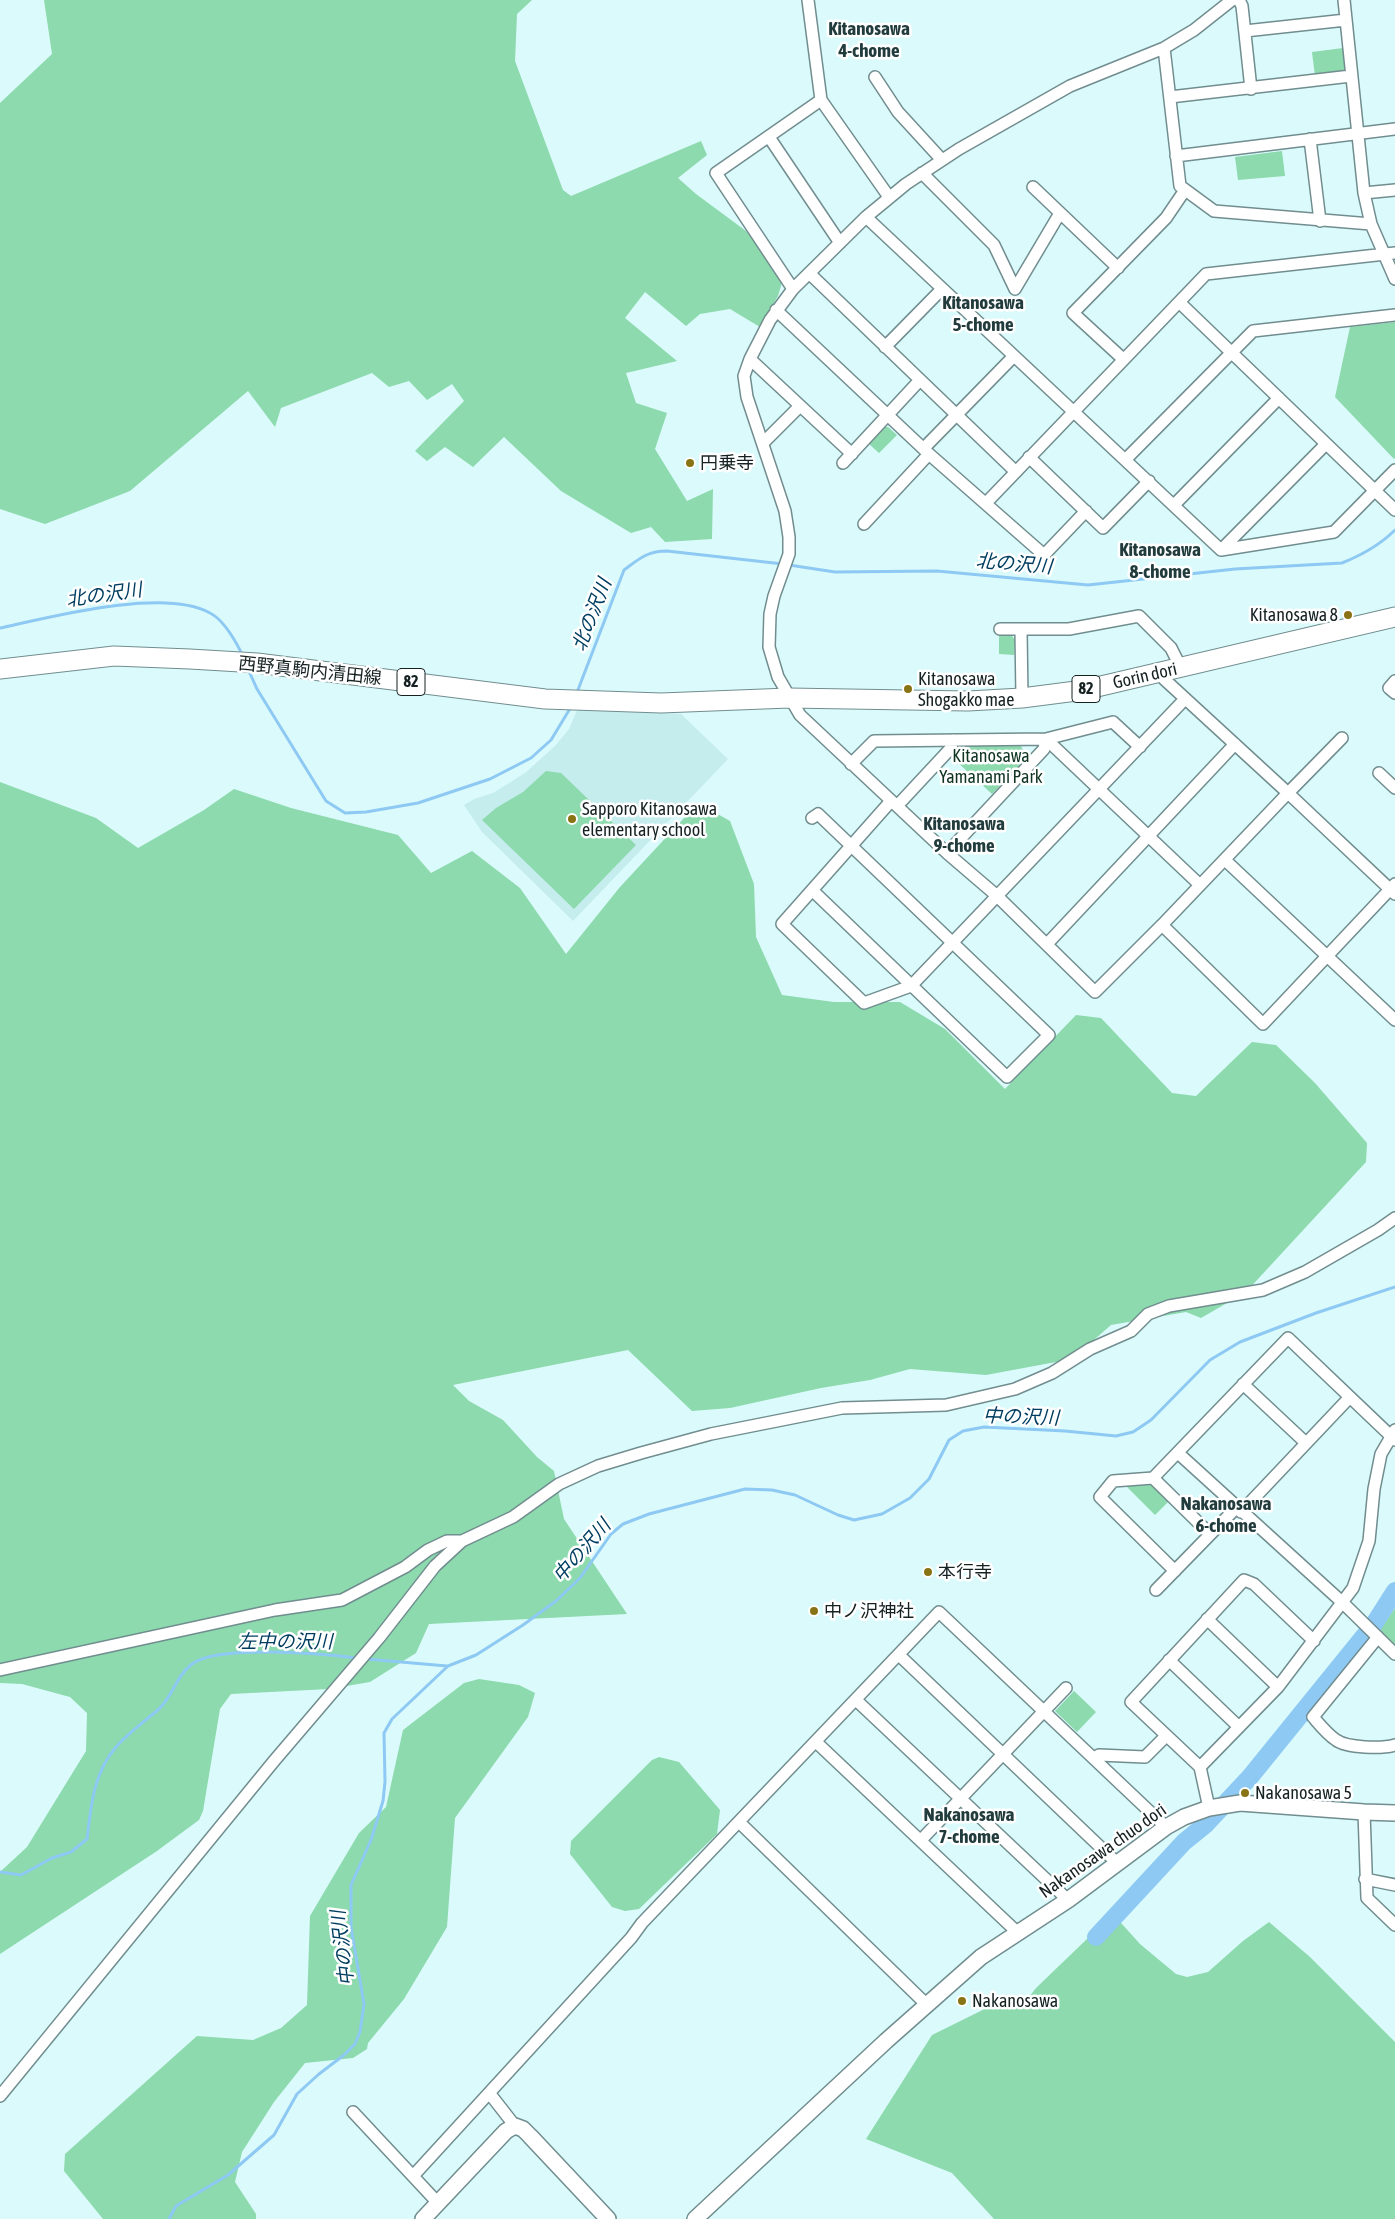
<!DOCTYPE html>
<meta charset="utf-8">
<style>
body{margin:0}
canvas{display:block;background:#dbfafb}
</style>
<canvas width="1395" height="2219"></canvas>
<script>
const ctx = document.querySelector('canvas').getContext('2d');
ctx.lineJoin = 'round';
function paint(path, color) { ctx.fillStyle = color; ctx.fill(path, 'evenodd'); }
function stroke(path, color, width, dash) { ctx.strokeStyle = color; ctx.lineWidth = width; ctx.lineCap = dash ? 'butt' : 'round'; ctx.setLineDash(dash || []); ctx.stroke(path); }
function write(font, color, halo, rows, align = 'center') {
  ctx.font = font + ' "Asap Condensed","Noto Sans JP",sans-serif'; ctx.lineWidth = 5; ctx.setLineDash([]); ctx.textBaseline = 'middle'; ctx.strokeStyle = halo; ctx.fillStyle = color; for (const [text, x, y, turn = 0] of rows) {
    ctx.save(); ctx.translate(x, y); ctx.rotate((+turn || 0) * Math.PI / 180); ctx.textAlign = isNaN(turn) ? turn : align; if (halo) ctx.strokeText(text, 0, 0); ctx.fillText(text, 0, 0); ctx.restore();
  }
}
paint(new Path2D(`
 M578 708 681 714 728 759 573 921 482 832 464 805 474 799 493 793 525 773 555 746 569 729Z`), '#c6edee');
paint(new Path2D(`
 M44 0H532L517 14 515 61 563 190 571 196 701 141 707 155 678 178 696 194 746 231 783 279 778 296 760 327 730 309 700 314 686 326 645 292 625 318 677 361 626 373 636 403 667 413 655 449 687 501 713 489 712 539 665 542 651 527 631 533 561 491 504 437 473 467 445 447 427 461 415 451 464 401 452 384 427 400 409 381 389 387 372 373 281 408 275 427 248 391 130 491 45 524 0 509V103L52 54Z
 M1343 48 1345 73 1315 76 1312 52Z
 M1282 151 1285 176 1238 180 1235 157Z
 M1395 322V458L1394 459 1335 397 1350 327Z
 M884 427H888L897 435 879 453 869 444Z
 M999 635 1012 636 1015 640 1014 655 999 654Z
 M967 746H1021L1026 756 1019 767 992 794 955 760Z
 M546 771 561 773 636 845 574 909 482 820 496 808 523 792Z
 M0 782 96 818 138 848 204 810 234 789 291 808 398 835 431 873 472 851 520 888 566 954 620 887 698 803 730 821 754 884 756 937 782 995 834 1002H900L945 1029 1005 1089 1076 1015 1101 1018 1172 1093 1196 1096 1252 1042 1276 1045 1315 1083 1367 1143 1366 1162 1246 1292 1201 1318 1186 1312 1111 1325 1072 1359 986 1375 910 1369 870 1380 821 1388 730 1408 692 1411 628 1350 453 1385 469 1401 503 1420 537 1457 554 1471 564 1519 627 1614 429 1624 416 1653 370 1682 329 1689 231 1694 220 1709 203 1811 199 1820 157 1851 0 1954V1872L27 1847 86 1751 87 1713 70 1697 22 1684 0 1683Z
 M1152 1485 1168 1502 1155 1515 1126 1486Z
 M1395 1608V1647L1379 1631Z
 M479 1679 519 1685 535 1693 528 1717 455 1818 447 1927 404 1999 368 2043 367 2049 353 2058 305 2063 274 2102 242 2152 235 2182 256 2214V2219H103L64 2171 65 2154 197 2036 253 2040 281 2028 307 2005 310 1916 359 1833 386 1807 403 1730 464 1683Z
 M1074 1691 1096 1712 1077 1732 1055 1711Z
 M659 1757 679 1762 720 1810 717 1834 639 1909 625 1911 612 1907 570 1854 571 1841 652 1760Z
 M1113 1914 1140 1944 1176 1974 1187 1977 1208 1972 1243 1941 1269 1922 1310 1957 1395 2042V2219H994L952 2173 866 2139 932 2035 1007 1998 1029 1997 1036 1988Z`), '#8cdaad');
stroke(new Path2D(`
 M789 565 835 572 937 571 1088 585 1235 569 1342 563C1362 555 1380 545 1395 530
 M0 628C50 617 165 587 210 613 224 620 235 640 242 654
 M248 669 257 689 326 801 345 813 366 812 418 803 490 779 531 758 551 740 571 707
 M576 695 624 570C639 559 647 551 667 551L783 564
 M366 1659 447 1666
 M0 1872 21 1875 52 1858 71 1852 87 1839C91 1806 93 1774 116 1747 128 1733 145 1721 159 1709 173 1696 176 1676 192 1664 218 1644 324 1654 357 1658
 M169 2219 176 2206 228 2175 274 2135 297 2094 319 2074 344 2055 355 2044 360 2032 364 2004 351 1927V1885L371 1840 383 1801 385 1782 384 1733 392 1719 448 1666 476 1655 523 1625 556 1601 580 1578 611 1534 623 1524 649 1514 745 1489 772 1490 795 1495 838 1515 854 1520 882 1514 910 1498 929 1479 949 1440 963 1431 984 1427 1065 1431 1116 1436 1133 1432 1151 1420 1210 1360 1240 1342 1316 1313 1395 1287`), '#8ec9f4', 3);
stroke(new Path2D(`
 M1096 1937 1184 1842 1205 1825 1250 1777 1374 1624 1395 1591`), '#8ec9f4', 18);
const minor = new Path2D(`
 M808 0 821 100 889 197
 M1239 0 1242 6 1251 89
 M1344 0 1364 193 1371 224 1395 279
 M1245 31 1346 20
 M1164 48 1180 186 1214 211 1371 224
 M875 77 898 112 942 160
 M1170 97 1351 76
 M769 137 840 243
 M1310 139 1320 221
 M1176 156 1395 129
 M922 173 994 245 1015 289 1060 213
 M1033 187 1118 268
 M1364 193 1395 190
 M866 217 1221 550 1334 532 1395 470
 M809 273 1016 472
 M793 289 716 173 821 100
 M1179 302 1395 510
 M776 310 929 454 1044 555 1086 511
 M885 347 942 289
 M750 359 852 454
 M1123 359 1073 313 1166 218 1185 190
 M763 443 800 406
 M924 448 1013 357
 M1029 457 1103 528 1149 481
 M1126 459 1253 331 1395 315
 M843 463 920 380
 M986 503 1206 274 1395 253
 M1174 505 1279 398
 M864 524 929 454
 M1221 550 1326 444
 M1000 629H1069L1139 616 1171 648 1181 668
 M1021 631 1022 698
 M1162 672 1164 679 1288 793 1162 925 1095 992 996 895 947 853 800 715 778 677 769 647 770 614 774 596 789 554V537L785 511 747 397 744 376 750 359 770 320 793 289 866 217 906 184 959 149 1070 86 1164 48 1194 30 1232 0
 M1395 681 1389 688 1395 693
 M1342 738 1288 793 1395 894
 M1046 739 1200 885
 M851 764 874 741 1046 739 1113 722 1140 747
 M1379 773 1395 788
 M891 801 782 924 864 1003 911 986 1185 699
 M897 806 951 748 953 740
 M812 818 818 814 1049 1035 1007 1077 812 890
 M947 853 1044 749 1046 739
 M1225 860 1395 1020
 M1162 925 1263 1024 1395 884
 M1047 944 1235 744
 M1243 1384 1306 1443
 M1178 1453 1343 1603 1395 1654
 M1153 1478 1288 1338 1395 1440
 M1241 1512 1350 1397
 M1175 1571 1100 1497 1113 1481 1153 1478 1210 1534
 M1156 1590 1236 1508
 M1207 1619 1278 1687
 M1378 1637 1313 1717C1320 1725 1327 1734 1336 1740 1347 1748 1382 1749 1395 1745
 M899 1655 1117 1863
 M1169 1660 1239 1727
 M0 1670 275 1610 342 1600 405 1567 428 1550 447 1541H462
 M856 1700 1068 1900
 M816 1742 1018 1933
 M1094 1758 1099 1755 1145 1757 1166 1736
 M1200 1767 1131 1702 1244 1580 1254 1584 1314 1641
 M1209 1808 1200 1767 1278 1687 1353 1588 1369 1541 1374 1489 1381 1454 1395 1430
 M1364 1812 1367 1898 1395 1925
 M739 1822 927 2005
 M922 1839 1066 1688
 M1365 1879 1395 1885
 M490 2094 515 2126
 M0 2096 274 1761 379 1638 435 1566 462 1541 513 1517 559 1484 598 1466 641 1453 711 1434 842 1408 946 1405 1015 1389 1052 1373 1090 1349 1131 1331 1148 1314 1169 1306 1263 1290 1305 1272 1378 1230 1395 1218
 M353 2112 438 2203
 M413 2176 631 1938 642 1923 939 1612 1166 1827`);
const tertiary = new Path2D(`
 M423 2219 506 2131 515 2126 523 2129 530 2136 608 2219
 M695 2219 886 2041 981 1957 1068 1900 1166 1827 1184 1817 1209 1808 1240 1803 1364 1812 1395 1813`);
const primary = new Path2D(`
 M0 669 114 656 190 659 257 663 545 699 661 703 789 698 968 701 1022 698 1084 690 1395 617`);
stroke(minor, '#718d8f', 14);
stroke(tertiary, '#718d8f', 18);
stroke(primary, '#718d8f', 21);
stroke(minor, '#fff', 11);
stroke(tertiary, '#fff', 15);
stroke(primary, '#fff', 19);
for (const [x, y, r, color] of [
 [690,463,5,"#887315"],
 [1348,615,5,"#887315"],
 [908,689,5,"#887315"],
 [572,819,5,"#887315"],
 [928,1572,5,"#887315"],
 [814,1611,5,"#887315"],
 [1245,1793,5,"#887315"],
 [962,2001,5,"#887315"]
]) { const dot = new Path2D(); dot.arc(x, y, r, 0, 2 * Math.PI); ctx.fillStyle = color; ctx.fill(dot); stroke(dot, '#fff', 2); }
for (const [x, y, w] of [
 [411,682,28],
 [1086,689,28]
]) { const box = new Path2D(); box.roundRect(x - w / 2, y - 13.5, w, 27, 4); ctx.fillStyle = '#fff'; ctx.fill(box); stroke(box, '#162122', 1); }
write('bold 16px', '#162122', null, [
 ["82",411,682],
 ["82",1086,689]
]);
write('18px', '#162122', '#fff', [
 ["円乗寺",700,463],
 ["Kitanosawa 8",1338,615,"right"],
 ["Kitanosawa",918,679],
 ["Shogakko mae",918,700],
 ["Sapporo Kitanosawa",582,809],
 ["elementary school",582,830],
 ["本行寺",938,1572],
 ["中ノ沢神社",824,1611],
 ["Nakanosawa 5",1255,1793],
 ["Nakanosawa",972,2001]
], 'left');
write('18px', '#162122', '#fff', [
 ["西野真駒内清田線",310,671,6],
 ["Gorin dori",1145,676,-13],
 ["Nakanosawa chuo dori",1103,1851,-35]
]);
write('18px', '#0f3421', '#fff', [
 ["Kitanosawa",991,756],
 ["Yamanami Park",991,777]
]);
write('bold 19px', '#223c3d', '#fff', [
 ["Kitanosawa",869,29],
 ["4-chome",869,51],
 ["Kitanosawa",983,303],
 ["5-chome",983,325],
 ["Kitanosawa",1160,550],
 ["8-chome",1160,572],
 ["Kitanosawa",964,824],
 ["9-chome",964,846],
 ["Nakanosawa",1226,1504],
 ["6-chome",1226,1526],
 ["Nakanosawa",969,1815],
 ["7-chome",969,1837]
]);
write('italic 19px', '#003e61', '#fff', [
 ["北の沢川",1014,564,5],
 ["北の沢川",104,595,-8],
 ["北の沢川",592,615,-69],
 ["中の沢川",1021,1417,2],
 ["中の沢川",582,1551,-49],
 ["左中の沢川",285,1642],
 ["中の沢川",343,1948,-97]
]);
</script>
